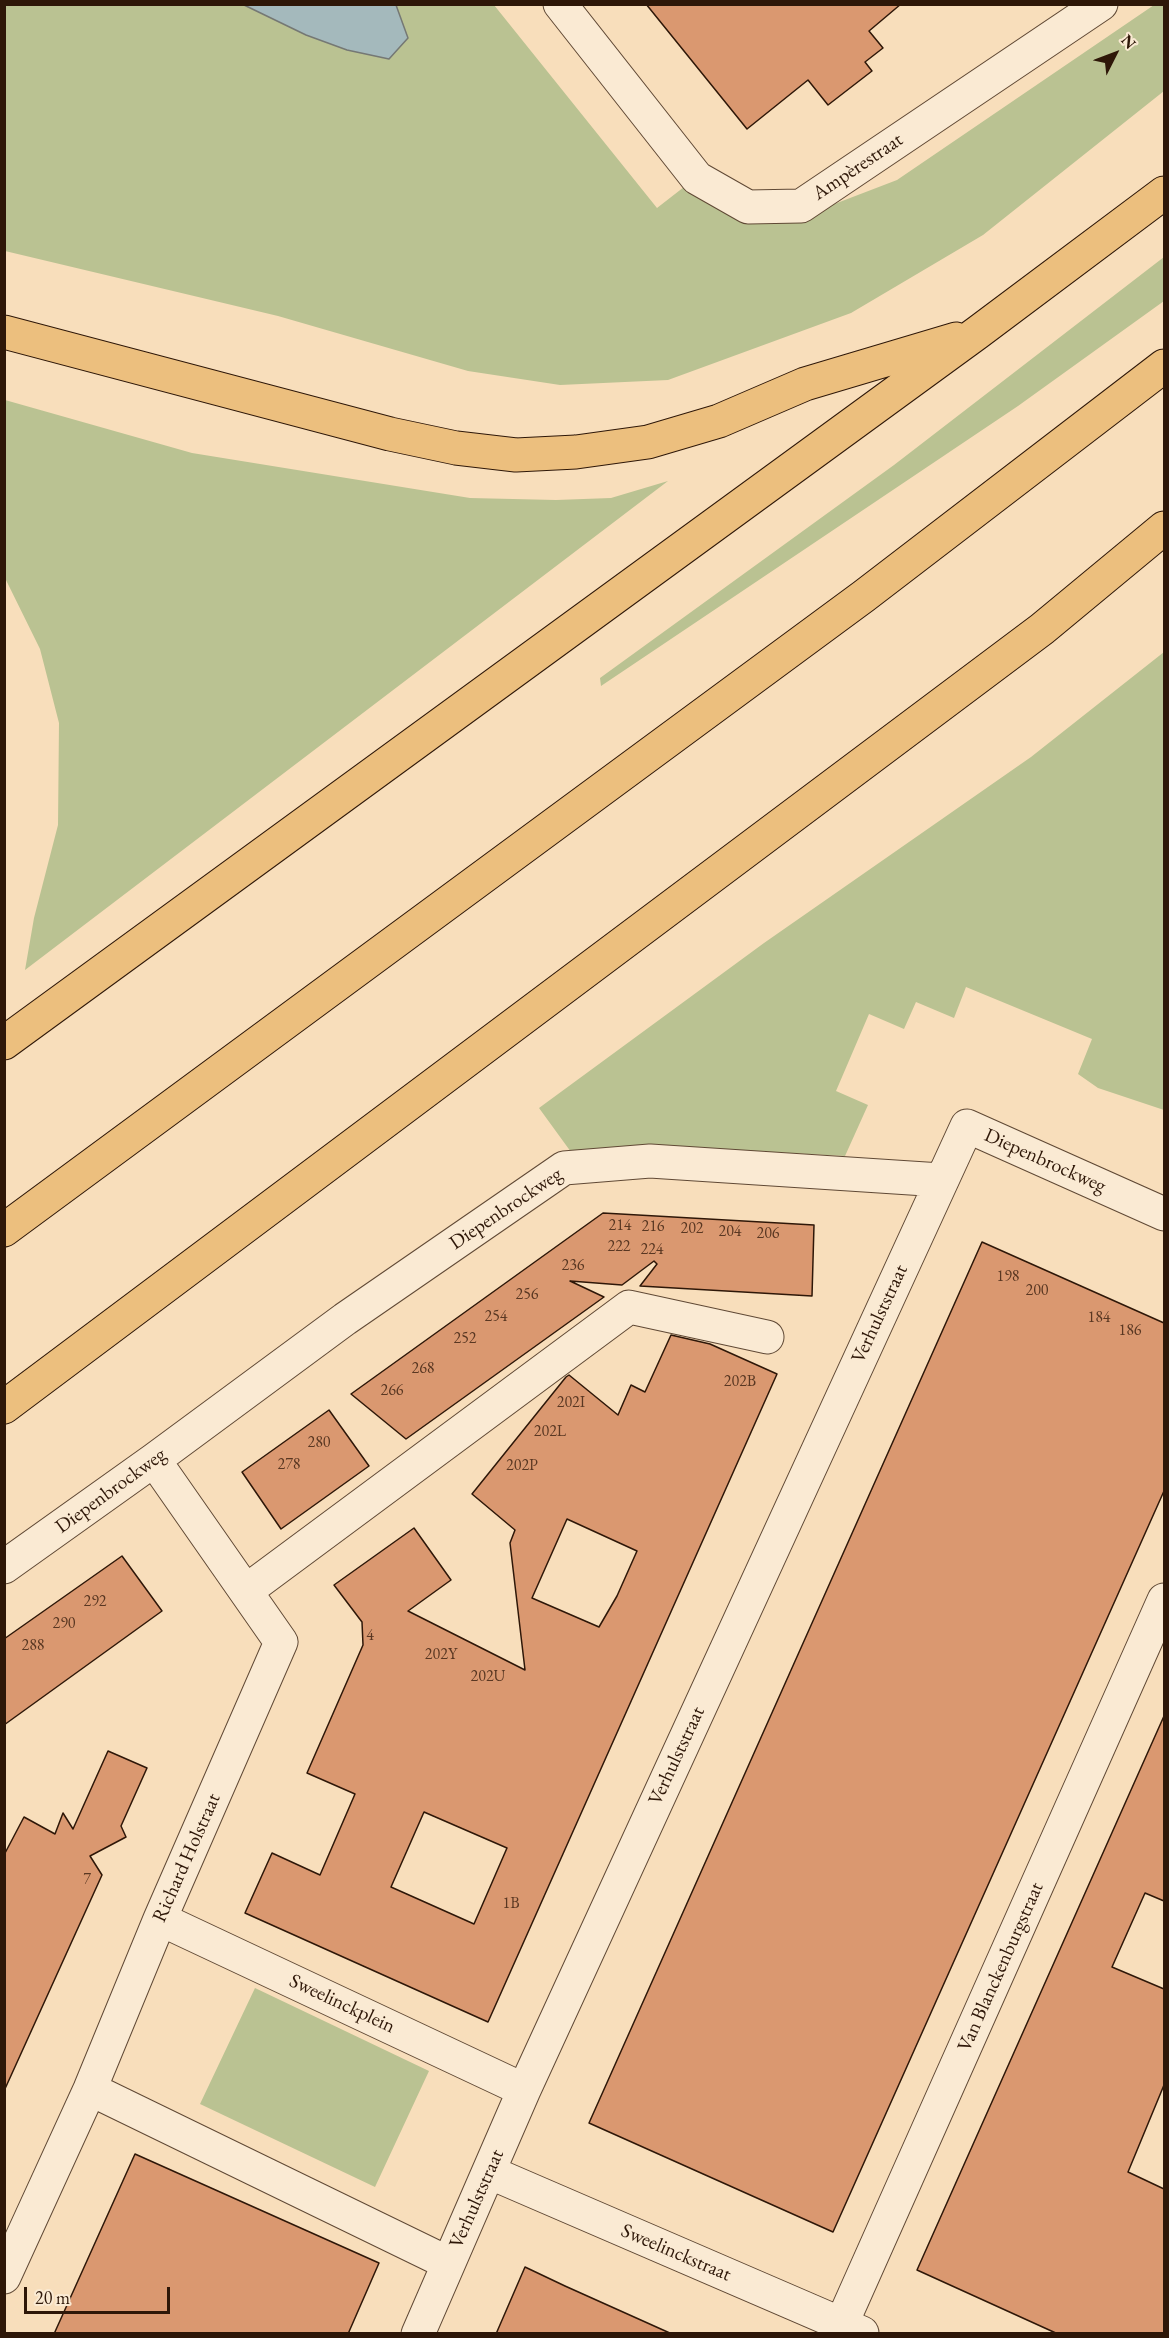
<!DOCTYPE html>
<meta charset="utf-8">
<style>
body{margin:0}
#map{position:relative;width:1169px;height:2338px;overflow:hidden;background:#f8debb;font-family:"EB Garamond",serif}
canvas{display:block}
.frame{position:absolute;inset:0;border:6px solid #2e1708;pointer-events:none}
.north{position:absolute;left:1085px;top:24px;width:60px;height:60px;-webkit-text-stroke:4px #faead3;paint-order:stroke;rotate:48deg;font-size:16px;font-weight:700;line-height:24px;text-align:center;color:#2e1708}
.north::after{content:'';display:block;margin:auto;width:21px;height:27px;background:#2e1708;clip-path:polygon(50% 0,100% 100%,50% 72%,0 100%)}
.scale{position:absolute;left:24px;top:2287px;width:146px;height:27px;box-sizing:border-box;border:3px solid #2e1708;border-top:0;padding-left:8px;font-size:18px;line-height:21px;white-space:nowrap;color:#2e1708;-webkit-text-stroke:4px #faead3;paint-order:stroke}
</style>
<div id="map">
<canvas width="1169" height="2338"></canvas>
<div class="frame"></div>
<div class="north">N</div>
<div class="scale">20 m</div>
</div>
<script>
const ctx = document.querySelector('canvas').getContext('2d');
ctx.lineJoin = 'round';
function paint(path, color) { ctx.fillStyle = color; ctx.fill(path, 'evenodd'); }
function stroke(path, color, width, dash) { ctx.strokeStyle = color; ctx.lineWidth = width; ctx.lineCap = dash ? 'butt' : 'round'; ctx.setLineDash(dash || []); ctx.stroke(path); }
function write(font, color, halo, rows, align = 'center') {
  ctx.font = font + ' "EB Garamond",serif'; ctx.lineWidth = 5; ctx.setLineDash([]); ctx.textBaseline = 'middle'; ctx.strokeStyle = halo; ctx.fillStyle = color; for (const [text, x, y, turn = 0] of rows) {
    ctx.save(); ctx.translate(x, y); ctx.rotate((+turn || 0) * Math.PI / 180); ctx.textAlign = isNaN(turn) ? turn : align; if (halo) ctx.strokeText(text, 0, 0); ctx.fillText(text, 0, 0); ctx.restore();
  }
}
paint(new Path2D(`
 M5 5H244L306 35 408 38 396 5H494L657 208 684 187 824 208 897 180 1154 5H1164V91L983 235 851 313 668 380 560 385 468 371 278 316 5 251Z
 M1164 257V301L1018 406 601 686 600 678 894 465Z
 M5 400 192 453 470 498 556 500 611 498 668 481 25 970 34 918 58 825 59 723 40 649 5 578Z
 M1164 652V1110L1098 1088 1078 1074 1092 1039 966 987 954 1018 916 1002 904 1029 869 1014 836 1091 868 1105 845 1156 676 1147 571 1152 539 1108 764 943 1031 757Z
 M255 1988 429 2071 375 2187 200 2104Z`), '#bac292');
const water = new Path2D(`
 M244 5H396L408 38 389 59 347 50 306 35Z`);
paint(water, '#a4b9bc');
stroke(water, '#757874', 1.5);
const building = new Path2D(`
 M646 4H901L869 31 883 48 865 62 872 71 828 105 808 80 747 129Z
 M603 1213 814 1225 812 1296 640 1286 657 1264 654 1261 622 1285 570 1281 604 1297 406 1439 351 1394Z
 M982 1242 1164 1323V1491L833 2232 589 2123Z
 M671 1335 710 1344 777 1374 488 2022 245 1913 272 1853 320 1875 355 1794 307 1773 363 1645 362 1622 334 1585 414 1528 451 1580 408 1611 525 1670 510 1543 515 1530 472 1494 566 1377 569 1375 618 1415 631 1385 645 1392ZM567 1519 637 1551 617 1596 599 1627 532 1598ZM424 1812 507 1848 474 1924 391 1887Z
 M329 1410 369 1466 281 1529 242 1472Z
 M122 1556 162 1611 4 1725V1639Z
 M1164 1716V1901L1145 1893 1112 1967 1164 1989V2085L1128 2172 1164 2189V2334H1058L917 2270Z
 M108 1751 147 1768 121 1826 126 1837 90 1856 102 1875 4 2091V1855L24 1817 55 1834 63 1813 73 1829Z
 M135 2154 379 2263 348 2334H54Z
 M525 2267 565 2286 672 2334H496Z`);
paint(building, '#da9870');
stroke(building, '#2e1708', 1.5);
const minor = new Path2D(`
 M560 4 697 178 748 207 801 206 1101 4
 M4 1567 154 1460 345 1319 564 1168 650 1161 941 1180
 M246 1591 629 1307 767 1337
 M160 1919 524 2090
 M90 2089 448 2263
 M489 2172 862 2333
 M4 2277 90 2089 160 1919 281 1642 154 1460
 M418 2334 524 2090 967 1126 1164 1214
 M837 2334 1164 1600`);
const highway = new Path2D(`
 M4 332 390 434 456 448 516 455 576 452 648 442 719 421 805 384 956 339
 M4 1043 977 333 1164 193
 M4 1230 864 596 1164 366
 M4 1407 1042 629 1164 528`);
stroke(minor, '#604935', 35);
stroke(highway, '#2e1708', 35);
stroke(minor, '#faead3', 33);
stroke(highway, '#ecbf7e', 33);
write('16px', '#593722', null, [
 ["214",620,1226],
 ["216",653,1227],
 ["202",692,1229],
 ["204",730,1232],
 ["206",768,1234],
 ["222",619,1247],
 ["224",652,1250],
 ["236",573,1266],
 ["198",1008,1277],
 ["200",1037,1291],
 ["256",527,1295],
 ["254",496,1317],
 ["184",1099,1318],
 ["186",1130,1331],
 ["252",465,1339],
 ["268",423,1369],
 ["202B",740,1382],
 ["266",392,1391],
 ["202I",571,1403],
 ["202L",550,1432],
 ["280",319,1443],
 ["278",289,1465],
 ["202P",522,1466],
 ["292",95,1602],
 ["290",64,1624],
 ["4",370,1636],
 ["288",33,1646],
 ["202Y",441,1655],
 ["202U",488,1677],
 ["7",87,1880],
 ["1B",511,1904]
]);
write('20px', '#2e1708', '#faead3', [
 ["Ampèrestraat",858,167,-34],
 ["Diepenbrockweg",1045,1161,24],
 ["Diepenbrockweg",506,1209,-34],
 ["Verhulststraat",880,1314,-65],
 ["Diepenbrockweg",111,1491,-36],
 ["Verhulststraat",677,1756,-65],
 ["Richard Holstraat",187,1858,-66],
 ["Van Blanckenburgstraat",1001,1967,-66],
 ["Sweelinckplein",342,2004,25],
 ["Verhulststraat",477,2199,-66],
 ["Sweelinckstraat",676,2253,23]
]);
</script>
